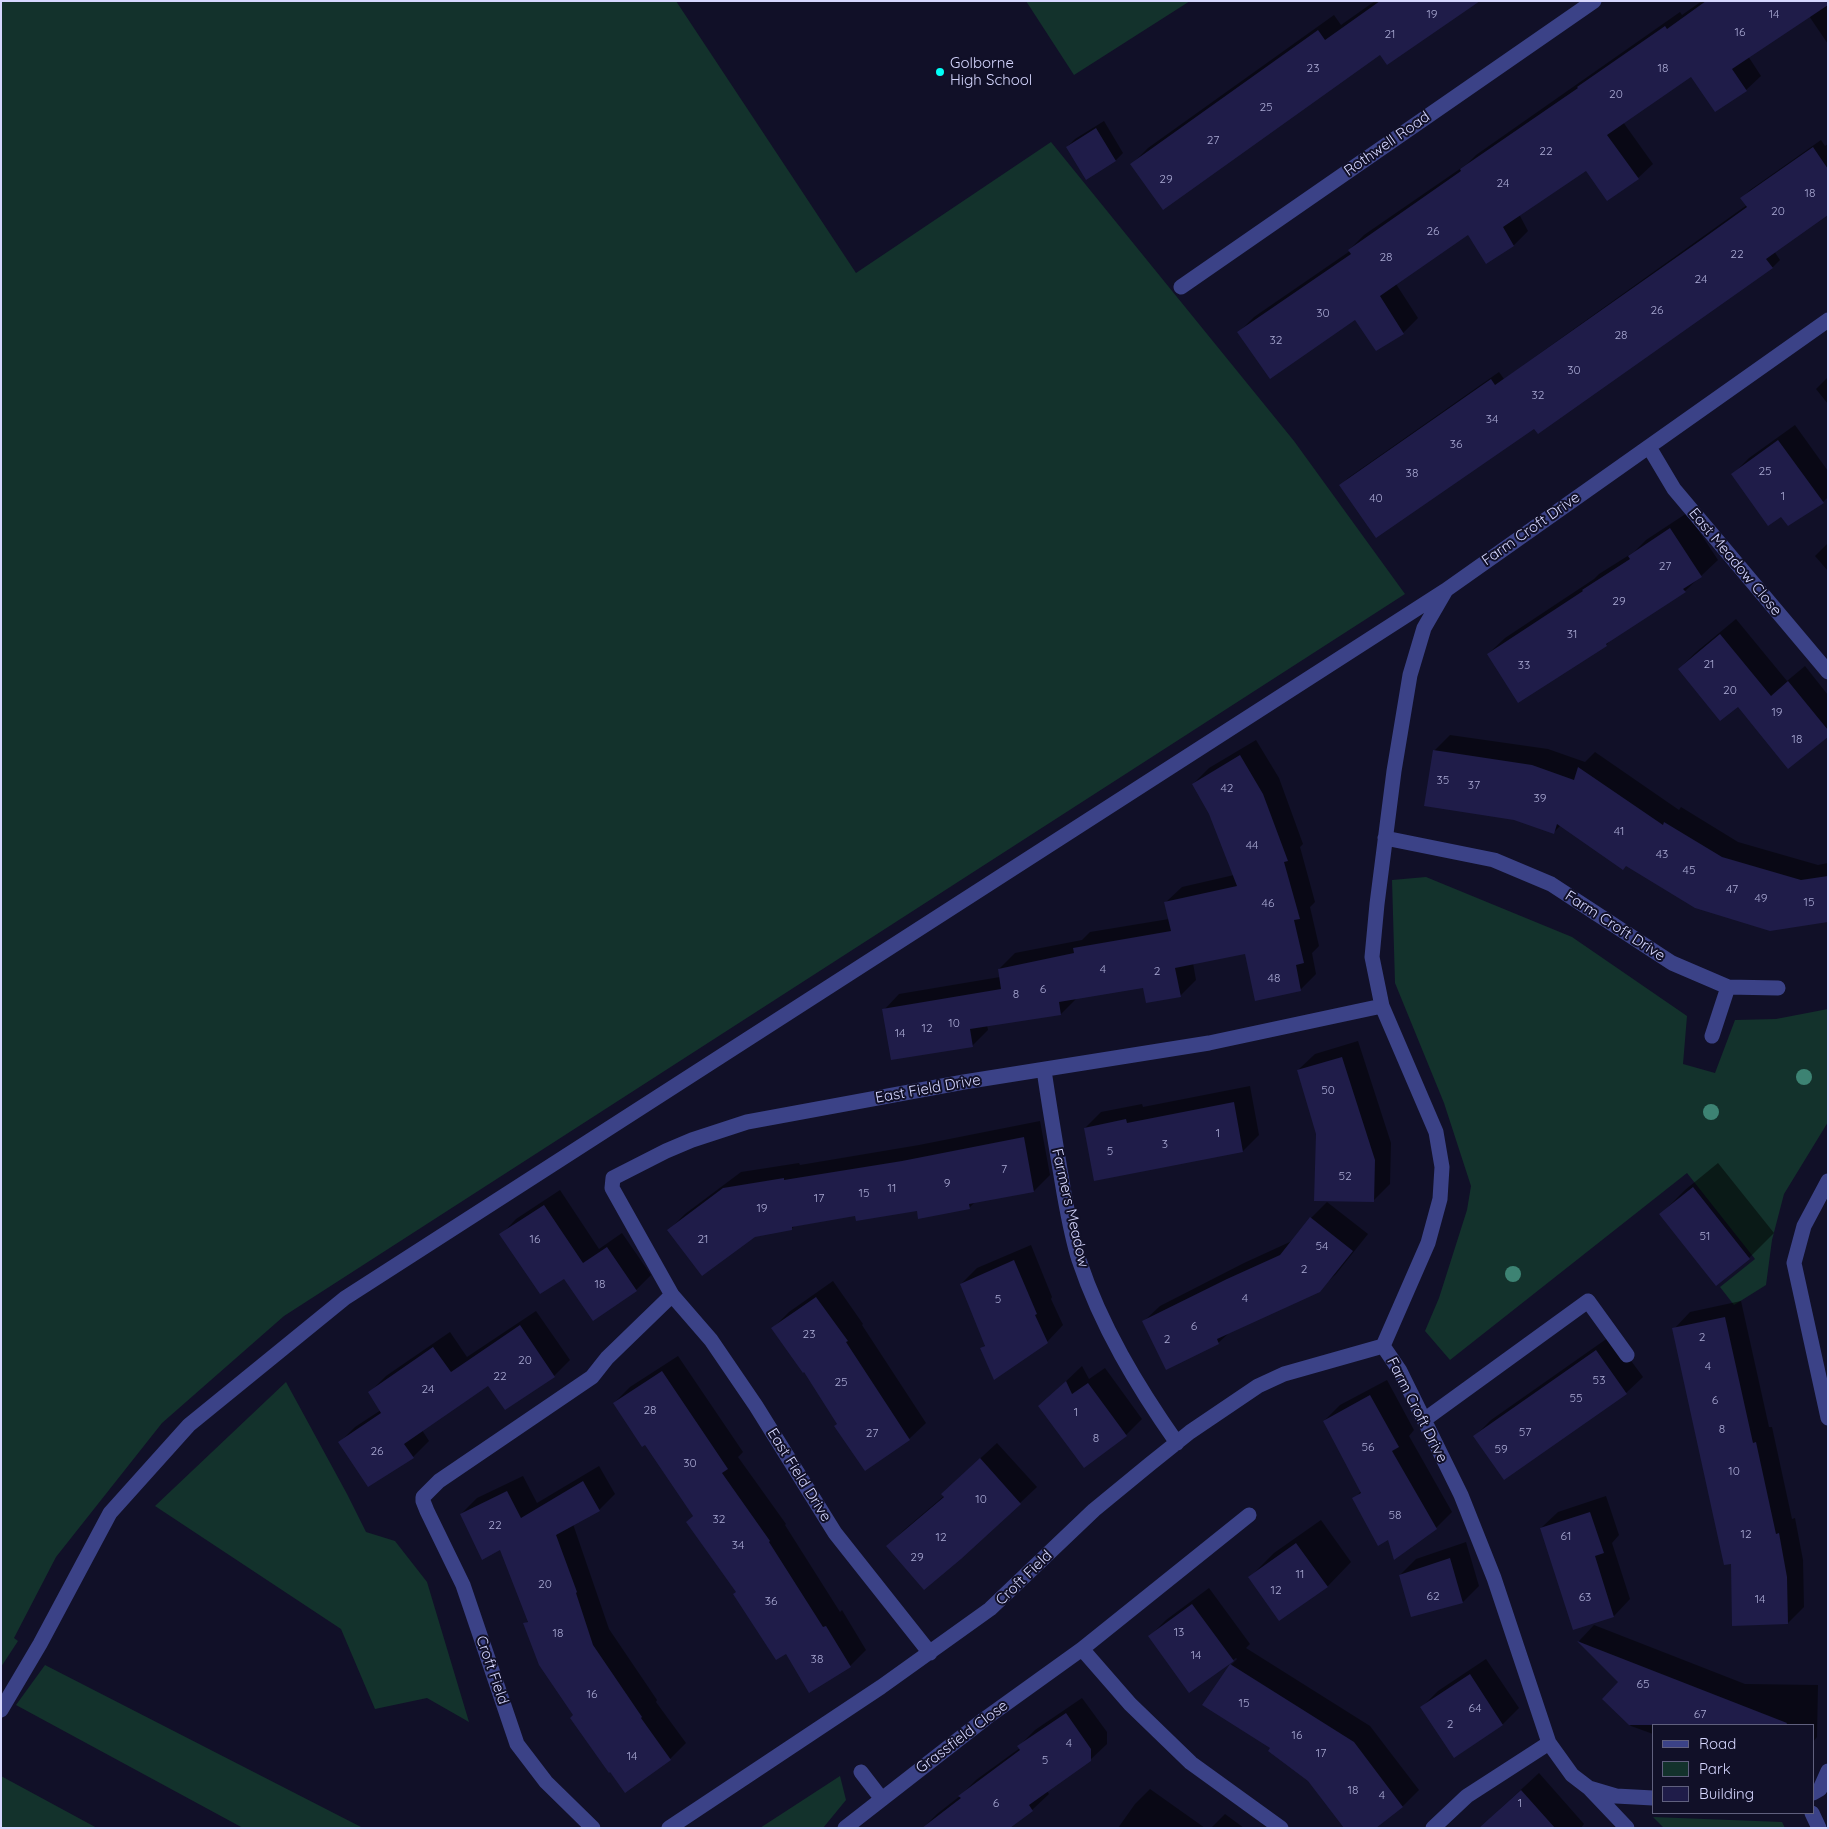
<!DOCTYPE html>
<style>
body{margin:0}
#map{position:relative;width:1829px;height:1829px;overflow:hidden;background:#111028;font-family:Quicksand,sans-serif}
canvas{display:block}
.frame{position:absolute;inset:0;border:2px solid #d6d7ff;pointer-events:none}
.legend{position:absolute;left:1652px;top:1724px;width:162px;height:90px;box-sizing:border-box;background:#111028;border:1px solid #60607e;margin:0;padding:6px 9px;list-style:none;font-size:15px;color:#d6d7ff}
.legend li{display:flex;align-items:center;gap:10px;height:25px}
.legend b{width:25px;border:1px solid #60607e}
</style>
<div id="map">
<canvas width="1829" height="1829"></canvas>
<div class="frame"></div>
<ul class="legend">
<li><b style="height:6px;background:#3b4287"></b>Road</li>
<li><b style="height:14px;background:#13322c"></b>Park</li>
<li><b style="height:14px;background:#1f1c49"></b>Building</li>
</ul>
</div>
<script>
const ctx = document.querySelector('canvas').getContext('2d');
ctx.lineJoin = 'round';
function paint(path, color) { ctx.fillStyle = color; ctx.fill(path, 'evenodd'); }
function stroke(path, color, width, dash) { ctx.strokeStyle = color; ctx.lineWidth = width; ctx.lineCap = dash ? 'butt' : 'round'; ctx.setLineDash(dash || []); ctx.stroke(path); }
function write(font, color, halo, rows, align = 'center') {
  ctx.font = font + ' Quicksand,sans-serif'; ctx.lineWidth = 4; ctx.setLineDash([]); ctx.textBaseline = 'middle'; ctx.strokeStyle = halo; ctx.fillStyle = color; for (const [text, x, y, turn = 0] of rows) {
    ctx.save(); ctx.translate(x, y); ctx.rotate((+turn || 0) * Math.PI / 180); ctx.textAlign = isNaN(turn) ? turn : align; if (halo) ctx.strokeText(text, 0, 0); ctx.fillText(text, 0, 0); ctx.restore();
  }
}
paint(new Path2D(`
 M1 1H676L856 273 1051 142 1294 441 1405 594 284 1316 162 1423 56 1557 14 1638 18 1641 1 1667Z
 M1026 1H1190L1074 75Z
 M1426 877 1572 937 1687 1016 1683 1064 1715 1073 1735 1020 1776 1019 1828 1009V1122L1784 1194 1772 1240 1766 1285 1734 1305 1720 1287 1755 1259 1687 1173 1450 1360 1425 1331 1439 1298 1467 1210 1471 1186 1444 1103 1395 983 1392 880Z
 M286 1382 347 1494 366 1532 395 1541 427 1582 469 1722 427 1698 375 1709 341 1629 155 1506Z
 M45 1665 363 1828H243L16 1705Z
 M1 1776 97 1828H1Z
 M840 1776 846 1800 823 1828H760Z
 M1653 1817 1782 1822 1785 1828H1664Z`), '#13322c');
paint(new Path2D(`
 M1375 1H1478L1380 53 1132 164 1148 148 1334 15 1341 25Z
 M1702 1H1828V44L1809 16 1748 56 1761 76 1746 90 1691 75 1623 122 1653 164 1638 178 1586 169 1519 214 1528 231 1514 245 1487 262 1469 233 1396 284 1418 318 1403 333 1356 318 1239 332 1254 317 1350 251 1349 250 1364 235 1467 164 1476 155 1680 12 1682 15Z
 M1104 121 1123 153 1116 160 1086 178 1067 147 1075 139Z
 M1821 140 1825 146 1828 144V214L1774 251 1780 260 1772 268 1535 427 1341 485 1348 478 1499 372 1504 379 1747 205 1742 198 1750 190Z
 M1828 377V404L1816 389Z
 M1795 425 1828 471V497L1823 502 1781 515 1733 474 1749 458Z
 M1687 513 1718 560 1685 591 1615 636 1606 645 1519 701 1488 654 1505 638 1594 579 1599 574 1634 552 1646 540Z
 M1828 543V571L1815 556Z
 M1736 619 1787 681 1805 666 1828 695V735L1679 669 1695 653Z
 M1450 735 1548 749 1585 762 1595 752 1679 810 1681 807 1738 842 1818 865 1828 863V920L1561 825 1553 833 1434 751Z
 M1256 740 1279 778 1303 844 1300 847 1315 902 1310 907 1319 946 1312 953 1316 974 1301 989 1246 952 1193 963 1196 980 1180 996 1144 987 1077 998 1061 1014 987 1025 988 1030 972 1046 884 1010 899 994 1000 977 999 969 1015 953 1082 940 1090 932 1169 919 1166 902 1182 887 1234 875 1210 813 1193 784 1209 768Z
 M1358 1041 1391 1143 1390 1184 1373 1201 1317 1133 1298 1070 1315 1054Z
 M1250 1086 1259 1135 1243 1151 1085 1128 1101 1112 1142 1104 1143 1107Z
 M1040 1121 1050 1175 1034 1191 975 1202 969 1208 918 1209 856 1215 795 1226 791 1229 669 1230 685 1214 741 1172 799 1163 800 1165 919 1145Z
 M1718 1163 1774 1233 1749 1258 1716 1284 1661 1214 1685 1190Z
 M560 1190 599 1249 622 1233 651 1275 636 1290 564 1277 501 1235 516 1219Z
 M1327 1202 1368 1234 1336 1274 1319 1290 1229 1333 1218 1343 1143 1322 1160 1306 1244 1263 1292 1241 1311 1218Z
 M1031 1245 1052 1297 1051 1299 1063 1325 1047 1342 981 1349 986 1344 961 1284 977 1268Z
 M833 1281 863 1324 862 1325 926 1423 909 1439 866 1470 804 1370 773 1328 789 1312Z
 M1741 1301 1769 1427H1772L1792 1519 1795 1518 1803 1560 1804 1607 1788 1623 1732 1562 1674 1329 1690 1312Z
 M536 1311 570 1360 554 1376 489 1384 422 1430 429 1441 413 1457 339 1443 355 1427 381 1410 370 1392 386 1376 450 1332 467 1357Z
 M1612 1335 1643 1377 1626 1393 1475 1436 1491 1420Z
 M678 1356 743 1452 738 1457 786 1524 785 1525 840 1612 842 1610 866 1650 850 1666 786 1652 737 1592 687 1522 694 1515 646 1443 614 1403 630 1387Z
 M1082 1366 1089 1379 1105 1368 1142 1419 1126 1435 1040 1406Z
 M1387 1380 1414 1430 1409 1436 1452 1512 1436 1528 1389 1538 1354 1499 1361 1491 1324 1421 1340 1405Z
 M997 1443 1037 1487 1020 1503 961 1558 888 1546 904 1530 944 1496 959 1478Z
 M599 1466 615 1494 599 1510 573 1524 609 1629 657 1700 656 1702 686 1743 670 1759 626 1791 574 1715 525 1624 529 1620 501 1549 461 1514 477 1498 523 1476 537 1503Z
 M1606 1496 1619 1535 1612 1543 1630 1599 1614 1616 1574 1628 1541 1528 1558 1512Z
 M1321 1520 1351 1562 1327 1587 1250 1577 1274 1553Z
 M1466 1542 1479 1586 1463 1602 1400 1575 1416 1559Z
 M1209 1588 1250 1644 1246 1648 1370 1726 1419 1790 1403 1806 1374 1828 1309 1780 1272 1748 1231 1665 1237 1659 1236 1658 1189 1691 1150 1636 1166 1620Z
 M1594 1625 1745 1684 1818 1685 1817 1737 1813 1742V1725H1653V1734L1631 1726 1603 1699 1619 1682 1579 1641Z
 M1486 1659 1519 1708 1503 1724 1455 1757 1422 1707 1438 1691Z
 M1082 1698 1107 1732V1744L1090 1760 1047 1791 1049 1794 1032 1810 1008 1828H923L937 1814 960 1796 976 1780 1020 1748 1019 1746 1035 1730Z
 M1539 1773 1584 1824 1581 1828H1483L1500 1809Z
 M1150 1789 1205 1828H1118L1135 1804Z
 M1225 1814 1244 1828H1211Z`), '#0007');
paint(new Path2D(`
 M1380 1H1480L1387 65 1380 55 1163 210 1130 164 1318 30 1325 40Z
 M1706 1H1828V5L1732 69 1747 91 1715 112 1691 77 1607 135 1639 179 1607 201 1586 171 1503 227 1514 246 1486 264 1468 235 1380 296 1404 334 1376 351 1355 320 1270 379 1237 332 1351 254 1348 250 1461 171 1460 169 1578 88 1577 87 1665 26 1667 29Z
 M1096 128 1116 161 1086 180 1066 147Z
 M1813 147 1828 169V215L1766 259 1773 268 1538 434 1534 429 1376 538 1339 485 1491 379 1495 385 1701 240 1747 207 1740 198Z
 M1778 440 1824 503 1788 526 1781 517 1768 526 1731 474Z
 M1670 528 1702 577 1683 589 1686 592 1606 644 1607 646 1518 703 1487 654 1583 591 1582 590 1630 559 1628 556Z
 M1720 634 1771 696 1788 681 1828 730V737L1788 769 1738 707 1720 721 1678 669Z
 M1433 750 1532 765 1574 780 1578 767 1663 825 1664 822 1722 857 1801 880 1828 876V922L1770 931 1695 908 1626 866 1623 870 1557 824 1554 834 1514 820 1424 806Z
 M1240 755 1263 794 1288 861 1284 862 1300 919 1294 920 1304 963 1296 965 1301 991 1255 1001 1245 954 1175 968 1181 997 1146 1003 1143 988 1059 1002 1061 1015 970 1029 973 1047 891 1060 882 1009 1001 989 998 969 1074 953 1073 948 1171 931 1164 902 1237 886 1209 814 1192 784Z
 M1342 1057 1375 1160 1374 1202 1314 1201 1316 1134 1297 1070Z
 M1234 1102 1243 1152 1094 1181 1084 1128 1126 1119 1127 1123Z
 M1024 1137 1034 1192 969 1204 970 1209 918 1219 917 1211 856 1221 855 1216 792 1227V1230L755 1237 702 1276 667 1230 723 1188 784 1178V1180L902 1161Z
 M1693 1187 1750 1259 1716 1286 1659 1214Z
 M544 1205 583 1263 607 1247 637 1291 593 1321 564 1279 540 1294 499 1234Z
 M1310 1217 1353 1251 1320 1292 1217 1339 1219 1344 1166 1370 1142 1321 1227 1279 1280 1255Z
 M1014 1260 1037 1314 1035 1315 1048 1343 994 1380 980 1348 985 1346 960 1284Z
 M816 1297 848 1341 846 1342 910 1440 865 1471 834 1426 837 1424 804 1372 803 1373 771 1328Z
 M1725 1317 1753 1443 1756 1442 1776 1534 1779 1533 1787 1577 1788 1624 1732 1626 1731 1564 1724 1565 1672 1328Z
 M520 1325 555 1377 505 1410 488 1386 404 1444 414 1458 368 1487 338 1442 381 1413 368 1392 433 1347 451 1372Z
 M1596 1350 1627 1394 1504 1480 1473 1436Z
 M662 1371 728 1469 722 1473 770 1541 769 1542 823 1627 826 1626 851 1667 809 1693 786 1654 776 1660 733 1594 736 1592 686 1522 693 1516 645 1445 642 1447 613 1403Z
 M1066 1381 1072 1394 1088 1383 1127 1436 1084 1468 1038 1406Z
 M1370 1395 1399 1447 1392 1451 1437 1529 1394 1560 1388 1540 1378 1546 1352 1498 1361 1493 1323 1421Z
 M980 1458 1021 1504 961 1559 924 1590 886 1546 944 1497 941 1494Z
 M583 1481 600 1511 556 1535 577 1592 576 1593 593 1645 642 1717 641 1718 671 1760 625 1793 610 1772 609 1773 570 1718 573 1715 539 1665 523 1623 528 1622 500 1550 482 1560 460 1514 507 1491 521 1518Z
 M1590 1512 1604 1553 1595 1556 1614 1617 1573 1630 1540 1528Z
 M1296 1543 1328 1587 1279 1621 1248 1577Z
 M1450 1558 1463 1603 1411 1617 1399 1575Z
 M1192 1604 1234 1661 1189 1693 1148 1636Z
 M1577 1641 1787 1723 1786 1725H1629L1602 1699 1618 1682Z
 M1230 1664 1354 1742 1403 1807 1376 1828H1344L1308 1781 1268 1751 1270 1748 1202 1705Z
 M1470 1674 1503 1725 1454 1758 1420 1707Z
 M1066 1713 1091 1749V1761L1029 1805 1033 1811 1010 1828H922L961 1798 958 1796 1020 1750 1017 1746Z
 M1521 1790 1555 1828H1479Z`), '#1f1c49');
stroke(new Path2D(`
 M1181 287 1594 1
 M1649 447 1674 489 1828 672
 M1385 838 1494 860 1551 884 1672 963 1728 987 1778 988
 M1712 1036 1728 987
 M1044 1070C1050 1111 1057 1152 1064 1193 1068 1215 1072 1238 1079 1260 1101 1326 1137 1386 1177 1443
 M1828 1181 1804 1226 1794 1263 1828 1418
 M1424 1420 1588 1301 1627 1355
 M1082 1649 1249 1515
 M930 1653 835 1533 756 1406 711 1340 672 1295 612 1188 613 1178 666 1151 692 1140 747 1122 964 1082 1209 1043 1382 1006
 M1 1710 40 1644 110 1513 189 1425 345 1298 1446 590
 M861 1772 881 1798
 M1590 1789 1627 1828
 M1813 1793 1820 1789 1828 1771
 M1653 1798 1616 1796 1589 1788 1572 1775 1549 1743 1494 1578 1461 1495 1400 1371 1383 1346 1428 1243 1440 1199 1442 1167 1436 1132 1382 1006 1372 957 1377 904 1394 771 1410 675 1424 628 1446 590 1828 320
 M1812 1813 1819 1828
 M593 1828 546 1782 517 1744 463 1585 427 1511 423 1501V1497L439 1481 592 1377 607 1358 672 1295
 M669 1828 881 1687 990 1609 1094 1510 1150 1464 1190 1432 1258 1386 1284 1374 1383 1346
 M845 1828 986 1718 1082 1649 1130 1704 1191 1763 1281 1828
 M1433 1828 1467 1796 1549 1743`), '#3b4287', 15);
ctx.fillStyle = '#3d8373';
for (const [x, y] of [
 [1804,1077],
 [1711,1112],
 [1513,1274]
]) { ctx.beginPath(); ctx.arc(x, y, 8, 0, 2 * Math.PI); ctx.fill(); }
for (const [x, y, r, color] of [
 [940,72,5,"#02fff7"]
]) { const dot = new Path2D(); dot.arc(x, y, r, 0, 2 * Math.PI); ctx.fillStyle = color; ctx.fill(dot); stroke(dot, '#111028', 2); }
write('12px', '#a8a8d2', null, [
 ["19",1432,14],
 ["14",1774,14],
 ["16",1740,32],
 ["21",1390,34],
 ["23",1313,68],
 ["18",1663,68],
 ["20",1616,94],
 ["25",1266,107],
 ["27",1213,140],
 ["22",1546,151],
 ["29",1166,179],
 ["24",1503,183],
 ["18",1810,193],
 ["20",1778,211],
 ["26",1433,231],
 ["22",1737,254],
 ["28",1386,257],
 ["24",1701,279],
 ["26",1657,310],
 ["30",1323,313],
 ["28",1621,335],
 ["32",1276,340],
 ["30",1574,370],
 ["32",1538,395],
 ["34",1492,419],
 ["36",1456,444],
 ["25",1765,471],
 ["38",1412,473],
 ["1",1783,496],
 ["40",1376,498],
 ["27",1665,566],
 ["29",1619,601],
 ["31",1572,634],
 ["21",1709,664],
 ["33",1524,665],
 ["20",1730,690],
 ["19",1777,712],
 ["18",1797,739],
 ["35",1443,780],
 ["37",1474,785],
 ["42",1227,788],
 ["39",1540,798],
 ["41",1619,831],
 ["44",1252,845],
 ["43",1662,854],
 ["45",1689,870],
 ["47",1732,889],
 ["49",1761,898],
 ["15",1809,902],
 ["46",1268,903],
 ["4",1103,969],
 ["2",1157,971],
 ["48",1274,978],
 ["6",1043,989],
 ["8",1016,994],
 ["10",954,1023],
 ["12",927,1028],
 ["14",900,1033],
 ["50",1328,1090],
 ["1",1218,1133],
 ["3",1165,1144],
 ["5",1110,1151],
 ["7",1004,1169],
 ["52",1345,1176],
 ["9",947,1183],
 ["11",892,1188],
 ["15",864,1193],
 ["17",819,1198],
 ["19",762,1208],
 ["51",1705,1236],
 ["16",535,1239],
 ["21",703,1239],
 ["54",1322,1246],
 ["2",1304,1269],
 ["18",600,1284],
 ["4",1245,1298],
 ["5",998,1299],
 ["6",1194,1326],
 ["23",809,1334],
 ["2",1702,1337],
 ["2",1167,1339],
 ["20",525,1360],
 ["4",1708,1366],
 ["22",500,1376],
 ["53",1599,1380],
 ["25",841,1382],
 ["24",428,1389],
 ["55",1576,1398],
 ["6",1715,1400],
 ["28",650,1410],
 ["1",1076,1412],
 ["8",1722,1429],
 ["57",1525,1432],
 ["27",872,1433],
 ["8",1096,1438],
 ["56",1368,1447],
 ["59",1501,1449],
 ["26",377,1451],
 ["30",690,1463],
 ["10",1734,1471],
 ["10",981,1499],
 ["58",1395,1515],
 ["32",719,1519],
 ["22",495,1525],
 ["12",1746,1534],
 ["61",1566,1536],
 ["12",941,1537],
 ["34",738,1545],
 ["29",917,1557],
 ["11",1300,1574],
 ["20",545,1584],
 ["12",1276,1590],
 ["62",1433,1596],
 ["63",1585,1597],
 ["14",1760,1599],
 ["36",771,1601],
 ["13",1179,1632],
 ["18",558,1633],
 ["14",1196,1655],
 ["38",817,1659],
 ["65",1643,1684],
 ["16",592,1694],
 ["15",1244,1703],
 ["64",1475,1708],
 ["67",1700,1714],
 ["2",1450,1724],
 ["16",1297,1735],
 ["4",1069,1743],
 ["17",1321,1753],
 ["14",632,1756],
 ["5",1045,1760],
 ["18",1353,1790],
 ["4",1382,1795],
 ["6",996,1803],
 ["1",1520,1803]
]);
write('15px', '#d6d7ff', '#111028', [
 ["Golborne",950,63],
 ["High School",950,80]
], 'left');
write('15px', '#d6d7ff', '#111028', [
 ["Rothwell Road",1387,144,-35],
 ["Farm Croft Drive",1531,529,-35],
 ["East Meadow Close",1735,562,50],
 ["Farm Croft Drive",1615,926,33],
 ["East Field Drive",928,1089,-10],
 ["Farmers Meadow",1070,1208,77],
 ["Farm Croft Drive",1417,1410,63],
 ["East Field Drive",799,1475,58],
 ["Croft Field",1024,1578,-44],
 ["Croft Field",492,1670,71],
 ["Grassfield Close",962,1737,-37]
]);
</script>
